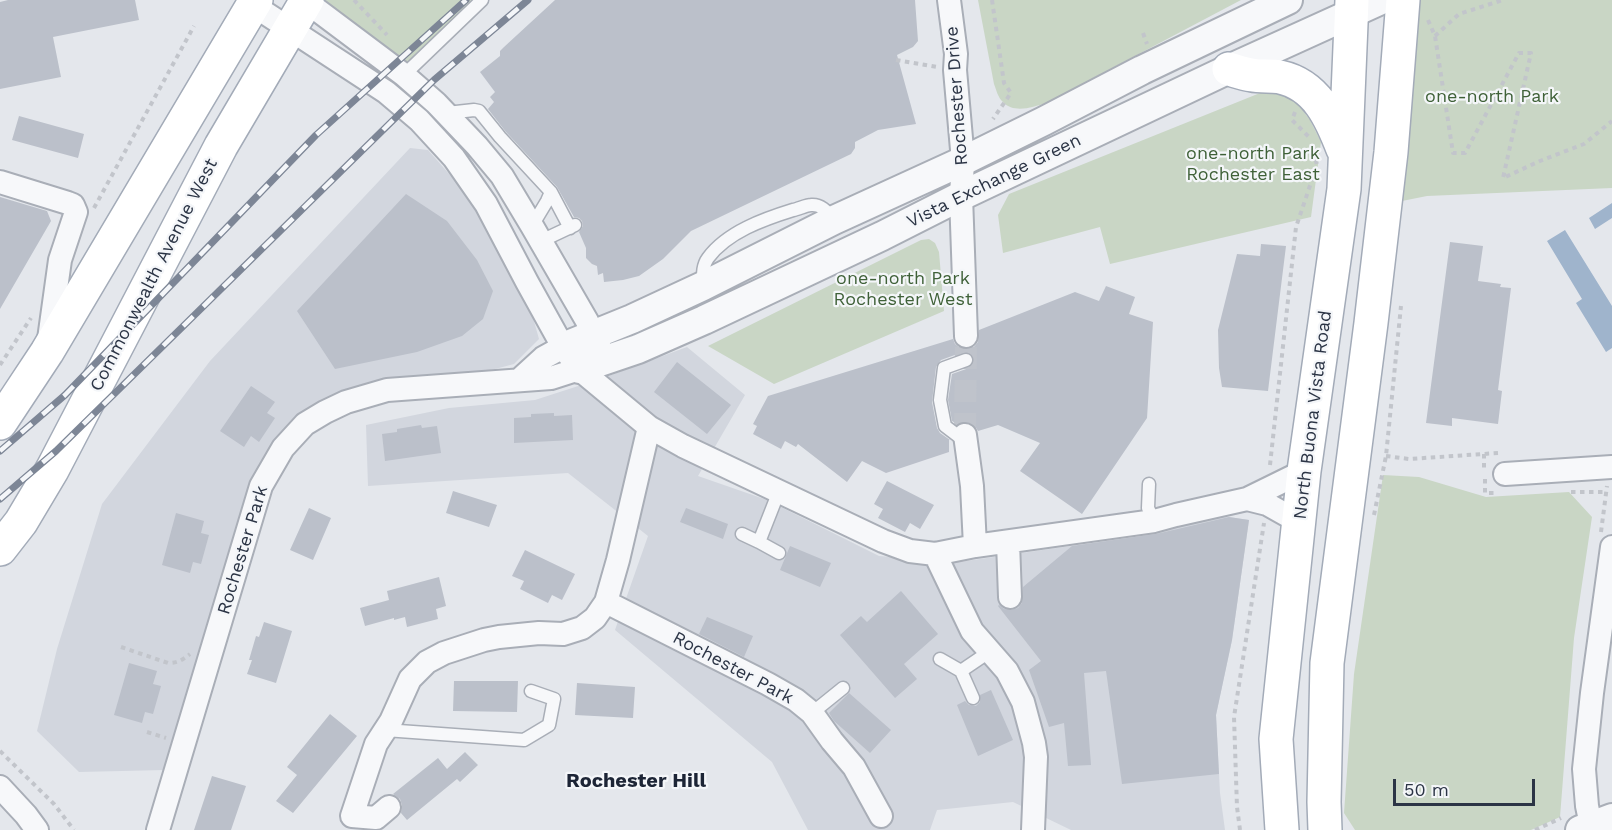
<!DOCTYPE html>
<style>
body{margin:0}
#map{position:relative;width:1612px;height:830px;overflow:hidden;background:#e4e7ec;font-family:"Work Sans",sans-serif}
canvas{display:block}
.scale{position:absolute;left:1393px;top:779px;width:142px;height:27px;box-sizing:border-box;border:3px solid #2b3445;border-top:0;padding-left:8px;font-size:18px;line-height:21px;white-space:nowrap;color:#2b3445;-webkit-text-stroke:4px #f4f6f9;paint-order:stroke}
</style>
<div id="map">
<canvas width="1612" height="830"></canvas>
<div class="scale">50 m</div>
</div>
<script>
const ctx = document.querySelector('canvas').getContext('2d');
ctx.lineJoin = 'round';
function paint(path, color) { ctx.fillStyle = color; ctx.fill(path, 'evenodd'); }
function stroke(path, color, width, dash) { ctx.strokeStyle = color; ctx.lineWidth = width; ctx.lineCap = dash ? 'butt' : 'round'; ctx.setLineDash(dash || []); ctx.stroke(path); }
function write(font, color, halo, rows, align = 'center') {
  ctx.font = font + ' "Work Sans",sans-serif'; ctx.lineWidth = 4.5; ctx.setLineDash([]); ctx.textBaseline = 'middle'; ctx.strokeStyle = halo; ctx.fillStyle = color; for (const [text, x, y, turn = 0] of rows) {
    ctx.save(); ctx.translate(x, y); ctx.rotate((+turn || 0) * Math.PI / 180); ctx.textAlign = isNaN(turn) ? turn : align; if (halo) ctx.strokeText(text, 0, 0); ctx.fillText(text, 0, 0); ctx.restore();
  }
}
paint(new Path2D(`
 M410 148 428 150 487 217 523 282 539 339 514 364 476 374 349 395 263 478 164 770 79 772 37 731 57 649 102 504 210 361Z
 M687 347 745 395 698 476 767 500 879 556 959 562 1140 536 1222 516 1249 520 1232 640 1216 715 1220 793 1225 830H1071L1013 802 937 810 930 830H808L772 762 615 630 648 536 568 473 368 486 366 425 449 408 535 400 603 378Z`), '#d2d6de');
paint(new Path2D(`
 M307 0H482L404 75Z
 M978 0H1241L1046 103C1033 107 1014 114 1003 102 998 98 996 89 994 84Z
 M1403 0H1612V188L1427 196 1392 203Z
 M1265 91 1282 93 1295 100 1310 120 1321 142 1311 217 1110 264 1100 227 1003 253 998 215 1009 194Z
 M929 239 935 243 939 252 944 311 774 384 708 346 921 240Z
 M1383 475 1419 477 1486 497 1569 492 1592 517 1574 638 1560 817 1531 830H1355L1344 813 1354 674Z`), '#c9d6c5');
paint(new Path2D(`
 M1612 203V218L1595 229 1589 218Z
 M1565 230 1612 306V348L1606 352 1576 303 1582 299 1547 241Z`), '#9fb4cc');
paint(new Path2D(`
 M8 0H135L139 20 53 37 61 77 0 89V2Z
 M555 0H915L918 41 913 47 897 55 916 124 878 130 855 142V148L851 154 691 231 663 259 639 276 623 280 604 282 603 273 598 275 597 266 592 264 586 258V248L579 232 583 226 582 221 579 218 574 217 557 187 506 132 488 109 494 102 490 97 495 92 480 72 500 56V51L504 47Z
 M19 116 84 134 78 158 12 140Z
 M406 194 447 221 477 260 493 291 483 319 462 336 417 352 335 369 297 311Z
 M0 197 47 211 51 221 0 309Z
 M1450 242 1483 246 1478 281 1501 284 1500 287 1511 288 1498 390 1502 391 1498 424 1452 418V426L1426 423Z
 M1261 244 1286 246 1268 391 1222 387 1219 368 1218 330 1237 254 1260 256Z
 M1106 286 1135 297 1129 314 1153 322 1147 418 1082 514 1020 471 1040 443 998 425 978 431 975 426 970 422H963L957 424 952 421 948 400 952 374 969 368 973 365V357L968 352H963L941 360 936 367 932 402 937 428 940 433 950 440H949V452L886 473 862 461 847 482 798 444 796 447 785 441 781 449 753 434 757 426 753 424 768 396 953 339 955 344 960 348 966 349 973 348 978 342 979 330 1075 292 1099 301Z
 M677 362 731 405 707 434 654 392Z
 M251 386 275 402 267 413 275 418 259 442 251 436 244 447 220 431Z
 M554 413V416L572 415 573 440 514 443V418L531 417V414Z
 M421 425 422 428 437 426 441 453 385 461 382 434 397 432V429Z
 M887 481 934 505 920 529 910 523 905 532 878 518 883 509 874 504Z
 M453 491 497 505 489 527 446 513Z
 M309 508 331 518 313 560 290 550Z
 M686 508 728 524 723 539 680 522Z
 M176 513 204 521 201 533 209 535 201 564 193 562 190 573 162 565Z
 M1229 517 1249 520 1232 640 1216 715 1219 774 1122 784 1106 671 1084 673 1091 765 1068 766 1064 723 1049 727 1029 670 1041 661 998 606 999 605 1004 609 1010 610 1018 608 1022 603 1023 587 1072 546 1156 534Z
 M790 546 831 563 820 587 780 570Z
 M525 550 575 574 562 600 552 595 548 603 520 589 524 581 512 576Z
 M439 577 446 606 436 609 438 619 407 627 405 617 394 620V618L365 626 360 608 389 600 387 591Z
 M901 591 938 634 904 664 917 679 895 698 840 635 861 616 867 622Z
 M707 617 753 636 744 657 699 634Z
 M264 622 292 631 276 683 247 674 252 660H249L256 636 259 637Z
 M129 663 157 671 153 684 161 686 153 714 145 712 142 723 114 715Z
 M454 681H518L517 712 453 711Z
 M577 683 635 687 633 718 575 715Z
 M991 690 1013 740 978 756 957 705 965 701 969 705 976 706 980 702V695Z
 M849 693 891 730 870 753 834 721 829 713Z
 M330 714 357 736 293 813 276 801 297 775 287 767Z
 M465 752 478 765 460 782 457 779 407 820 401 813 402 805 400 799 393 794 438 758 447 769Z
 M212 776 246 786 231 830H194Z`), '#bbc0ca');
stroke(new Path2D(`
 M965 435 966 336`), '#bfc3cb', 22, [22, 11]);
const service = new Path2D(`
 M404 75 482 0
 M447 113 474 110 479 111 500 137 551 192 570 228
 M532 226 547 201 551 192
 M541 241 575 225
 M703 286C703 276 702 266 708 258 727 232 764 219 793 210 799 209 806 205 811 205 822 204 828 213 834 220
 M966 360 944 368 940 400 945 426 966 442
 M1149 484 1148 508 1154 521
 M742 534 759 542 779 491
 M759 542 779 553
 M940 659 961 671
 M973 698 961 671 989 652
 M812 713 843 688
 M385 730 524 740 549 725 554 699 531 691`);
const minor = new Path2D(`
 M304 0 404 75 436 103 477 146 502 176 532 226 587 321 600 348
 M949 0 956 54 955 70 963 161 961 196 966 336
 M253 5 386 92 419 120 454 158 486 204 527 282 563 347 579 369 649 427 683 446 883 541 910 551 935 554 975 546 1154 521 1176 515 1247 499 1304 471
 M0 182 68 203 73 205 76 212 60 260 49 339
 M520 379 543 358 563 347
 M965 435 972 486 975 546
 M1505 474 1612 467
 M1247 499 1267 504 1299 522
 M1008 542 1010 597
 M935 554 972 631 1007 671 1023 702 1034 743 1036 757 1033 830
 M606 602 768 684 796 700 812 713 832 741 854 767 881 816
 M0 787 26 815 37 830
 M389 807 376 818 352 816 376 744 391 721 410 679 427 662 444 653 484 640 499 637 539 633 563 634 582 628 595 618 606 602 618 560 649 427
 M1591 825 1587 806 1584 769 1592 693 1612 547
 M158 830 261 486 283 448 305 424 325 412 346 402 387 390 551 378 579 369`);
const tertiary = new Path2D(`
 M563 347 632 319 703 286 834 220 963 161 1044 121 1142 70 1288 0
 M579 369 638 349 704 320 882 236 961 196 1229 69 1381 0
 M1580 830 1612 818`);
const primary = new Path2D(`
 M1229 69C1236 71 1244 74 1252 75 1261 77 1271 75 1280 77 1317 85 1331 118 1343 149
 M0 423 47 352 256 0
 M0 549 21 522 52 470 221 146 307 0
 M1282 830 1276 739 1304 471 1344 189 1352 0
 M1325 830 1324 802 1327 663 1371 323 1391 152 1403 0`);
stroke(service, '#a9aeb7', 15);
stroke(minor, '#a9aeb7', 26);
stroke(tertiary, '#a9aeb7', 32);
stroke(primary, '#a3abb8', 36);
stroke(new Path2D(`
 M354 0 387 35
 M992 0 1004 83 1011 93 993 119
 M1428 20 1435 36 1453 153H1465L1519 53H1531L1503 178 1540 161 1584 144 1612 121
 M1143 33 1147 44
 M1435 36 1459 14 1503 0
 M896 60 937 67
 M1295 112 1292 120 1310 138
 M94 208 194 26
 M0 365 31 318
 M1484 454V469
 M1386 456 1409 459 1498 453
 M1270 465 1296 227 1317 165 1312 145
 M1485 479V493H1497
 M1571 492H1606
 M1374 515 1386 456 1401 306
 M1601 532 1607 486
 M121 647 168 663C178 663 182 660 190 654
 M147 732 166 738
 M0 751 54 804 74 830
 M1240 830 1237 807 1234 717 1264 523
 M1535 830 1561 818`), '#c2c5cb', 4, [4.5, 4.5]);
stroke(service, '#f7f8fa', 12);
stroke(minor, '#f7f8fa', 22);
stroke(tertiary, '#f7f8fa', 28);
stroke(primary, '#fff', 33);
const rail = new Path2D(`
 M0 451 65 395 316 135 466 0
 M0 499 56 451 434 80 528 0`);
stroke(rail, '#7d8696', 7);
stroke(rail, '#f4f6f9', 4.5, [14]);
write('18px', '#2b3445', '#f4f6f9', [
 ["Rochester Drive",957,96,-94],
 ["Vista Exchange Green",994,181,-26],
 ["Commonwealth Avenue West",154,275,-63],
 ["North Buona Vista Road",1313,415,-83],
 ["Rochester Park",243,550,-73],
 ["Rochester Park",733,668,28]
]);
write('18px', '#3f6138', '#f4f6f9', [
 ["one-north Park",1492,97],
 ["one-north Park",1253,154],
 ["Rochester East",1253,175],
 ["one-north Park",903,279],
 ["Rochester West",903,300]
]);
write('bold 20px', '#1d2536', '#f4f6f9', [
 ["Rochester Hill",636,781]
]);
</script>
